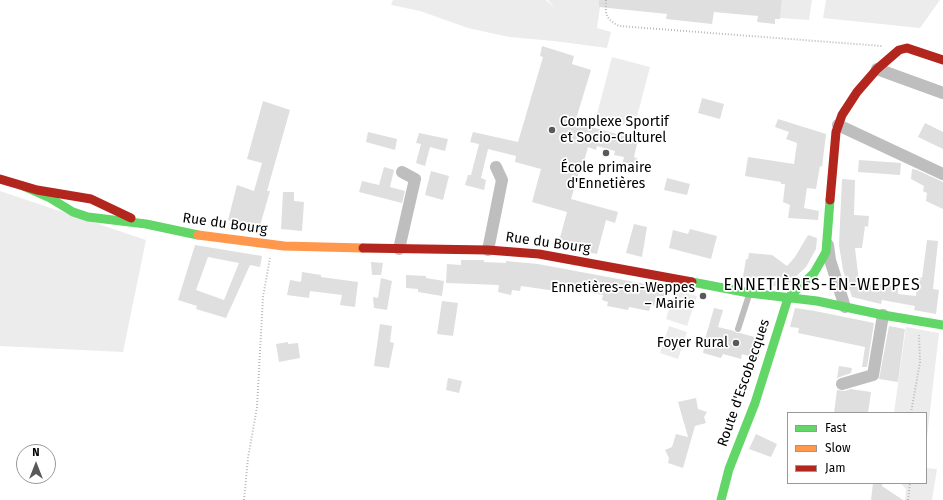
<!DOCTYPE html>
<meta charset="utf-8">
<style>
body{margin:0}
#map{position:relative;width:943px;height:500px;overflow:hidden;background:#fff;font-family:"Fira Sans",sans-serif}
canvas{display:block}
.legend{position:absolute;left:787px;top:412px;width:140px;height:72px;box-sizing:border-box;background:#fff;border:1px solid #999;margin:0;padding:5px 7px;list-style:none;font-size:12px;color:#000}
.legend li{display:flex;align-items:center;gap:8px;height:20px}
.legend b{width:20px;border:1px solid #999}
.north{position:absolute;left:16px;top:444px;width:40px;height:40px;box-sizing:border-box;background:#fff;border:1px solid #999;border-radius:50%;rotate:0deg;font-size:11px;font-weight:700;line-height:16px;text-align:center;color:#000}
.north::after{content:'';display:block;margin:auto;width:14px;height:18px;background:#595959;clip-path:polygon(50% 0,100% 100%,50% 72%,0 100%)}
</style>
<div id="map">
<canvas width="943" height="500"></canvas>
<ul class="legend">
<li><b style="height:5px;background:#63d668"></b>Fast</li>
<li><b style="height:5px;background:#ff974d"></b>Slow</li>
<li><b style="height:5px;background:#b3261e"></b>Jam</li>
</ul>
<div class="north">N</div>
</div>
<script>
const ctx = document.querySelector('canvas').getContext('2d');
ctx.lineJoin = 'round';
function paint(path, color) { ctx.fillStyle = color; ctx.fill(path, 'evenodd'); }
function stroke(path, color, width, dash) { ctx.strokeStyle = color; ctx.lineWidth = width; ctx.lineCap = dash ? 'butt' : 'round'; ctx.setLineDash(dash || []); ctx.stroke(path); }
function write(font, color, halo, rows, align = 'center') {
  ctx.font = font + ' "Fira Sans",sans-serif'; ctx.lineWidth = 3.5; ctx.setLineDash([]); ctx.textBaseline = 'middle'; ctx.strokeStyle = halo; ctx.fillStyle = color; for (const [text, x, y, turn = 0] of rows) {
    ctx.save(); ctx.translate(x, y); ctx.rotate((+turn || 0) * Math.PI / 180); ctx.textAlign = isNaN(turn) ? turn : align; if (halo) ctx.strokeText(text, 0, 0); ctx.fillText(text, 0, 0); ctx.restore();
  }
}
paint(new Path2D(`
 M393 0H546L555 8 548 0H601L597 28 611 32 607 48 554 41 509 37 468 28 420 11 391 5Z
 M782 0H812L809 20 780 18Z
 M826 0H940L920 28 823 18Z
 M612 57 650 67 634 128 596 118Z
 M0 191 146 240 123 352 0 346Z
 M675 290 697 296 687 326 666 319Z
 M669 326 687 332 678 359 660 353Z
 M906 327 939 333 926 446V413H894Z
 M926 468 937 469 932 500H905L906 489 900 483H926Z`), '#ececec');
paint(new Path2D(`
 M599 0H782L780 19H775V24L757 22 758 16 714 12 712 24 666 19 667 14 599 7Z
 M542 46 574 56 572 64 591 70 576 119 585 122 584 125 638 140 634 157 638 159 635 169 622 165 624 157 614 155 615 151 597 146 596 150 588 147 583 165H581L571 199 618 212 615 223 606 220 597 254 591 253 585 247 570 243 565 247 558 245 567 212 532 202 541 169 515 162 516 156 488 149 481 178 486 180 484 190 465 185 468 175H471L479 144 470 142 473 132 518 142 543 57 540 56Z
 M702 98 724 104 720 119 698 113Z
 M263 101 290 110 267 191H270L259 229 228 220 237 185 254 191 262 163 247 159Z
 M778 119 826 134 822 167 820 166 816 189 807 188 804 208 819 211 818 220 788 218 790 205 783 202 785 184H781V182L745 176 748 157 794 164 797 143 786 139 789 132 775 127Z
 M925 123 943 132V149L918 137Z
 M368 132 397 139 395 150 366 142Z
 M419 133 448 139 445 151 430 147 425 166 416 163 421 144 416 143Z
 M859 160 901 163 900 175 858 172Z
 M384 167 394 170 390 187 405 191 402 203 359 192 362 181 379 185Z
 M912 169 917 170 943 182V209L926 201 927 193 923 191 924 186 911 179Z
 M431 171 449 176 443 200 425 195Z
 M667 178 690 184 687 195 664 190Z
 M842 179 855 180 854 215 869 216 868 227 865 226 862 248H855L859 282 865 281 866 284H898V294L916 296 918 277 922 278 927 240 938 241 933 289 939 290 936 314 914 310 915 306 882 300 881 304 852 297 843 270 839 245Z
 M283 192H294V201L304 202 302 231 281 229Z
 M634 224 647 227 642 257 626 253Z
 M690 229 717 236 711 259 669 248 673 230 688 234Z
 M808 235 817 238 816 249 806 267 785 287 773 286 774 281 743 277 746 259H748L749 253 772 255 787 266 795 257Z
 M195 245 262 256 260 267 250 265 226 318 196 309 197 306 178 300ZM208 257 239 263 224 300 196 290Z
 M461 260H484V262L506 263V261L538 264 667 288 665 297 660 296V299L656 298 654 306 651 305 649 311 629 307 628 310 607 306 608 302 602 300 603 295 564 288V291L556 290V291L521 286 520 291 512 290 511 295 498 292 499 285 446 283 447 264 461 265Z
 M371 262 383 263 381 275H372Z
 M302 272 321 275V277L358 282 355 307 340 305 342 295 310 291 309 298 287 295 290 280 301 282Z
 M406 275 426 276V278L444 281 442 296 418 292V289L406 288Z
 M381 278 392 281 387 310 374 308 373 297 378 298Z
 M442 301 458 303 453 336 437 334Z
 M714 308 723 310 718 327 734 331 737 333H740L758 338 762 323 769 325 758 359 742 354 741 359 723 354 721 358 703 353 705 344 704 343Z
 M795 308 815 311 874 323 867 367H862L865 347 798 333 799 328 790 327Z
 M380 324 392 326 390 342 394 343 389 368 374 366Z
 M889 326 905 329 898 382 879 379Z
 M288 342V344L298 343 300 358 279 362 276 344Z
 M839 366 852 368 851 373 837 378Z
 M448 378 462 381 459 393 446 390Z
 M851 389 871 392 868 413H834L837 390 844 391Z
 M696 398 698 409 707 412 704 417 706 423 695 426 683 468 668 463 669 458 665 450 672 447 676 434 688 437 678 402Z
 M756 434 777 444 771 457 749 449Z
 M873 483H882V486L903 500H871Z`), '#dfdfdf');
stroke(new Path2D(`
 M606 0C605 15 606 19 619 26L882 46
 M911 413 920 362 919 335
 M244 500 248 458 257 407 263 297 270 258
 M908 500 910 483`), '#b9b9b9', 2, [1, 2]);
stroke(new Path2D(`
 M738 329 749 295`), '#bebebe', 6);
stroke(new Path2D(`
 M877 69 943 93
 M838 125 943 174
 M828 245 830 260 845 307
 M399 249 415 179 402 172
 M488 250 502 180 496 167
 M842 384 873 375 883 315`), '#bebebe', 12);
stroke(new Path2D(`
 M23 186 50 198 73 212 88 217 146 224 198 235
 M692 282 749 293 817 301 883 315 943 325
 M721 500 729 469 755 403 788 298 814 273 826 252 830 200`), '#63d668', 9);
stroke(new Path2D(`
 M198 235 284 246 363 248`), '#ff974d', 9);
stroke(new Path2D(`
 M0 179 37 190 91 199 131 218
 M830 200 836 132 842 115 857 92 877 69 899 50 907 48 943 60
 M363 248 488 250 539 254 692 282`), '#b3261e', 9);
for (const [x, y, r, color] of [
 [552,130,4,"#595959"],
 [606,153,4,"#595959"],
 [703,296,4,"#595959"],
 [736,343,4,"#595959"]
]) { const dot = new Path2D(); dot.arc(x, y, r, 0, 2 * Math.PI); ctx.fillStyle = color; ctx.fill(dot); stroke(dot, '#fff', 1.5); }
write('14px', '#000', '#fff', [
 ["Complexe Sportif",560,122,"left"],
 ["et Socio-Culturel",560,138,"left"],
 ["École primaire",606,168,"center"],
 ["d'Ennetières",606,184,"center"],
 ["Ennetières-en-Weppes",695,288],
 ["– Mairie",695,304],
 ["Foyer Rural",728,343]
], 'right');
write('14px', '#000', '#fff', [
 ["Rue du Bourg",225,224,8],
 ["Rue du Bourg",548,243,8],
 ["Route d'Escobecques",744,383,-71]
]);
ctx.letterSpacing = '1px';
write('16px', '#000', '#fff', [
 ["ENNETIÈRES-EN-WEPPES",822,286]
]);
ctx.letterSpacing = '0px';
</script>
